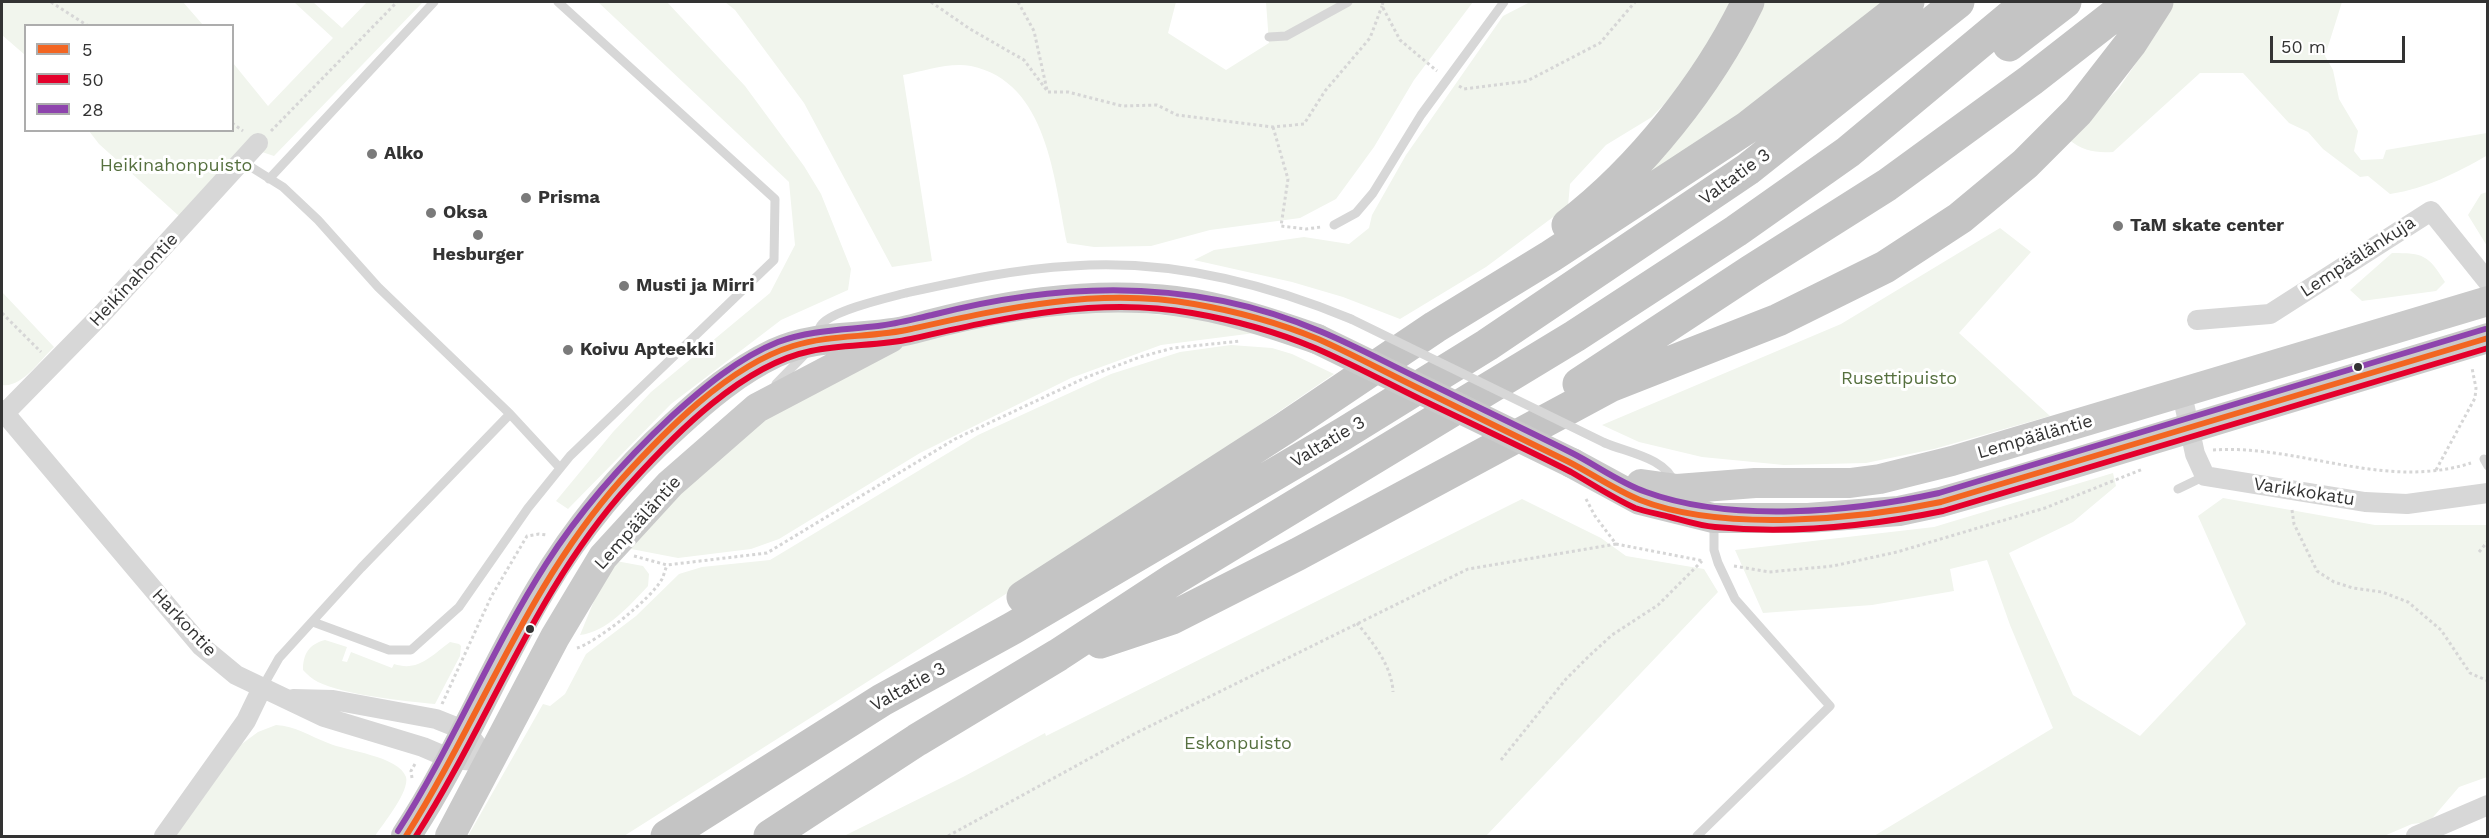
<!DOCTYPE html>
<meta charset="utf-8">
<style>
body{margin:0}
#map{position:relative;width:2489px;height:838px;overflow:hidden;background:#fff;font-family:"Work Sans",sans-serif}
canvas{display:block}
.frame{position:absolute;inset:0;border:3px solid #333;pointer-events:none}
.legend{position:absolute;left:24px;top:24px;width:210px;height:108px;box-sizing:border-box;background:#fff;border:2px solid #adadad;margin:0;padding:8px 10px;list-style:none;font-size:18px;color:#333}
.legend li{display:flex;align-items:center;gap:12px;height:30px}
.legend b{width:30px;border:2px solid #adadad}
.scale{position:absolute;left:2270px;top:36px;width:135px;height:27px;box-sizing:border-box;border:3px solid #333;border-top:0;padding-left:8px;font-size:18px;line-height:21px;white-space:nowrap;color:#333;-webkit-text-stroke:4px #fff;paint-order:stroke}
</style>
<div id="map">
<canvas width="2489" height="838"></canvas>
<div class="frame"></div>
<ul class="legend">
<li><b style="height:8px;background:#f26522"></b>5</li>
<li><b style="height:8px;background:#e4002b"></b>50</li>
<li><b style="height:8px;background:#8e44ad"></b>28</li>
</ul>
<div class="scale">50 m</div>
</div>
<script>
const ctx = document.querySelector('canvas').getContext('2d');
ctx.lineJoin = 'round';
function paint(path, color) { ctx.fillStyle = color; ctx.fill(path, 'evenodd'); }
function stroke(path, color, width, dash) { ctx.strokeStyle = color; ctx.lineWidth = width; ctx.lineCap = dash ? 'butt' : 'round'; ctx.setLineDash(dash || []); ctx.stroke(path); }
function write(font, color, halo, rows, align = 'center') {
  ctx.font = font + ' "Work Sans",sans-serif'; ctx.lineWidth = 6; ctx.setLineDash([]); ctx.textBaseline = 'middle'; ctx.strokeStyle = halo; ctx.fillStyle = color; for (const [text, x, y, turn = 0] of rows) {
    ctx.save(); ctx.translate(x, y); ctx.rotate((+turn || 0) * Math.PI / 180); ctx.textAlign = isNaN(turn) ? turn : align; if (halo) ctx.strokeText(text, 0, 0); ctx.fillText(text, 0, 0); ctx.restore();
  }
}
paint(new Path2D(`
 M2 2H183L203 25 26 26 25 55 2 35Z
 M294 2H313L342 28 367 2H423L274 156 244 146 179 216 99 144 89 131 232 130 233 63 268 106 333 38Z
 M598 2H667L745 86 804 166 821 194 851 269 848 290 781 320 671 404 568 509 556 501 613 432 651 392 770 293 795 245 789 182Z
 M725 2H1176L1168 33 1226 70 1269 43 1266 2H1473L1414 80 1374 147 1336 199 1300 218 1210 230 1151 246 1094 247 1067 243C1054 180 1048 82 971 66 950 62 924 71 903 75L932 261 892 267 804 103 735 10Z
 M1530 2H1733L1685 82 1652 117 1606 145 1570 184 1568 206 1486 267 1400 319 1343 297 1292 282 1194 260 1214 250 1304 237 1349 244 1369 228 1372 215 1406 155 1503 16Z
 M1757 2H1888L1748 112 1619 191Z
 M2172 2H2342L2325 56 2333 70 2339 99 2358 131 2354 151 2361 160 2383 159 2386 150 2487 133 2488 155C2454 174 2428 188 2390 194L2368 176 2360 177 2323 149 2308 132 2289 123 2243 73H2200L2113 152C2095 153 2083 151 2068 139L2119 88 2156 34Z
 M2487 192H2488L2487 246 2468 215 2481 194Z
 M2000 228 2031 252 1959 333 2050 416 1934 449 1866 463 1784 465 1702 457 1639 442 1602 425 1841 324Z
 M2392 253C2424 253 2428 255 2445 282L2436 291 2362 301 2350 290Z
 M2 292 54 347C40 360 22 388 2 385Z
 M1113 310 1191 318 1256 330 1255 333 1161 345 1071 378 920 453 779 539 751 549 678 558 626 548 733 438 831 375 912 341 1020 317Z
 M1231 345 1272 348 1292 354 1334 374 1091 540 624 836H468L543 704 550 706 565 694 586 654 636 616 679 574 702 567 770 560 978 435 1111 374 1180 352Z
 M2113 473 2116 486 2073 522 2009 553 2073 695 2140 736 2246 624 2198 516 2223 498 2375 525H2487V777L2459 787 2429 822 2412 824 2384 836H1874L2053 728 2010 625 1987 560 1950 569 1954 591 1872 605 1763 613 1735 550 1934 527Z
 M1522 499 1601 538 1626 556 1704 569 1718 592 1486 836H844L963 777 1045 733 1046 736Z
 M616 561 643 566 649 574 648 586C630 605 607 632 580 635L603 579Z
 M325 640 347 647 342 661 347 662 351 652 392 668 394 664C418 672 431 656 450 642L459 644 461 646 460 656 435 704C405 701 344 695 318 682 312 679 307 674 303 670 303 654 309 644 325 640Z
 M276 725C295 726 310 736 328 743 346 751 399 756 406 777 410 791 383 824 375 836H175L239 746 258 732Z`), '#f1f5ed');
stroke(new Path2D(`
 M51 2 88 26
 M931 2 970 29 1024 60 1048 92
 M1018 2 1034 31 1047 90
 M1383 2 1382 6 1400 40 1437 71
 M1459 86 1464 89 1527 81 1600 43 1635 2
 M1048 92H1068L1122 106 1157 105 1177 115 1273 127 1304 124 1325 91 1370 38 1382 6
 M232 123 243 131
 M1273 127 1288 179 1281 226 1306 229 1321 227
 M271 131 397 2
 M2 313 41 352
 M2213 450C2299 444 2384 491 2471 463
 M2436 470 2475 398 2476 388 2472 368
 M1586 499 1595 516 1616 544 1704 561
 M2292 510 2294 524 2317 571 2334 582 2353 588 2382 592 2408 602 2441 630 2470 673 2488 681
 M2479 552 2488 541
 M634 556 667 565 767 553 955 439 1087 377 1140 357 1173 348 1241 341
 M1734 566 1769 572 1833 566 1897 552 2045 508 2143 469
 M1357 623C1373 643 1392 666 1393 692
 M577 648C597 642 652 598 662 579 664 575 665 570 667 565
 M442 704 491 597 527 536 539 534 547 535
 M1501 760 1566 679 1588 657 1612 635 1658 605 1702 561
 M412 778 411 771 415 764
 M948 836 1136 733 1468 569 1616 544`), '#d6d6d6', 3, [3, 3]);
stroke(new Path2D(`
 M1269 37 1286 36 1348 2
 M243 162 283 187 318 220 378 287 510 414 560 468
 M269 179 434 2
 M1334 225 1356 213 1373 193 1421 115 1504 2
 M817 336C818 332 819 327 822 324 834 310 887 298 906 293 961 281 1015 269 1072 266 1166 259 1264 283 1351 319
 M776 384 808 351
 M1605 443C1629 453 1666 458 1675 484
 M2484 459 2488 466
 M2178 489 2205 476
 M313 622 389 650H411L459 607 528 508 570 456 774 260 775 199 558 2
 M262 688 279 658 361 568 510 414
 M1697 836 1830 706 1735 599 1718 563 1714 550V521`), '#d7d7d7', 9);
stroke(new Path2D(`
 M2197 320 2270 314 2431 211 2488 282
 M2182 394 2195 454 2205 476 2365 502 2407 504 2488 493
 M2 410 201 646 236 675 324 717 423 747 451 759 490 762
 M5 413 101 315 258 143
 M293 699 333 700 436 719 466 731 490 762
 M164 836 246 721 262 688
 M2416 836 2488 805`), '#d7d7d7', 20);
stroke(new Path2D(`
 M1572 463 1640 500 1713 518H1808L1899 511 1941 502 2015 481 2488 338
 M1641 484 1677 489 1755 483H1850L1880 479 1952 461 2488 301
 M406 836C458 758 493 669 541 589 578 527 622 474 675 426 705 398 737 371 775 353 821 332 868 341 913 329 997 306 1088 290 1175 301 1223 307 1271 323 1317 339
 M450 836 555 637 603 557 670 484 757 408 890 338`), '#cacaca', 30);
stroke(new Path2D(`
 M2009 45 2065 2
 M1568 225C1641 169 1708 84 1748 2
 M1579 384 1751 271 1887 185 2031 80 2131 2
 M1023 597 1285 428 1435 327 1551 256 1748 127 1908 2
 M1100 642 1172 618 1298 554 1610 386 1778 320 1885 267 1960 218 2025 164 2078 111 2130 44 2157 2
 M667 836 882 700 1013 628 1343 434 1487 345 1748 169 1958 2
 M770 836 917 740 1058 655 1174 579 1575 336 1736 231 1848 152 2028 2`), '#c4c4c4', 33);
stroke(new Path2D(`
 M1351 319 1605 443`), '#d7d7d7', 9);
stroke(new Path2D(`
 M1317 339 1572 463`), '#cacaca', 30);
stroke(new Path2D(`
 M406 836C480 719 527 586 620 481 664 432 728 366 793 346 831 334 872 338 911 329 1005 308 1098 287 1194 304 1235 311 1279 323 1318 339 1352 354 1385 372 1418 388 1467 412 1517 436 1567 461 1591 473 1615 490 1640 500 1721 532 1856 520 1941 502L2488 338`), '#f26522', 6);
stroke(new Path2D(`
 M416 836C490 720 536 588 629 485 675 434 742 365 811 351 844 344 878 346 911 339 1004 318 1096 296 1192 313 1233 320 1277 332 1315 348 1352 364 1387 383 1422 400 1472 424 1522 447 1571 472 1592 484 1613 498 1635 508 1646 512 1659 514 1670 517 1685 521 1700 526 1715 527 1790 534 1870 526 1943 511L2488 348`), '#e4002b', 6);
stroke(new Path2D(`
 M398 831C453 745 491 650 546 564 581 509 624 461 672 416 703 388 738 358 778 342 810 330 844 330 878 326 896 324 914 319 932 315 1062 281 1197 278 1322 332 1353 345 1383 361 1414 376 1467 402 1520 427 1572 453 1596 465 1620 483 1646 492 1731 523 1852 512 1939 493L2485 329`), '#8e44ad', 6);
for (const [x, y, r, color] of [
 [372,154,6,"#7a7a7a"],
 [526,198,6,"#7a7a7a"],
 [431,213,6,"#7a7a7a"],
 [2118,226,6,"#7a7a7a"],
 [478,235,6,"#7a7a7a"],
 [624,286,6,"#7a7a7a"],
 [568,350,6,"#7a7a7a"],
 [2358,367,5,"#333"],
 [530,629,5,"#333"]
]) { const dot = new Path2D(); dot.arc(x, y, r, 0, 2 * Math.PI); ctx.fillStyle = color; ctx.fill(dot); stroke(dot, '#fff', 2); }
write('bold 18px', '#333', '#fff', [
 ["Alko",384,154],
 ["Prisma",538,198],
 ["Oksa",443,213],
 ["TaM skate center",2130,226],
 ["Hesburger",478,255,"center"],
 ["Musti ja Mirri",636,286],
 ["Koivu Apteekki",580,350]
], 'left');
write('18px', '#56703f', '#fff', [
 ["Heikinahonpuisto",176,166],
 ["Rusettipuisto",1899,379],
 ["Eskonpuisto",1238,744]
]);
write('18px', '#333', '#fff', [
 ["Valtatie 3",1735,177,-36],
 ["Lempäälänkuja",2358,257,-33],
 ["Heikinahontie",134,280,-47],
 ["Lempääläntie",2035,437,-16],
 ["Valtatie 3",1328,442,-31],
 ["Varikkokatu",2304,492,9],
 ["Lempääläntie",638,523,-48],
 ["Harkontie",184,623,47],
 ["Valtatie 3",908,687,-29]
]);
</script>
